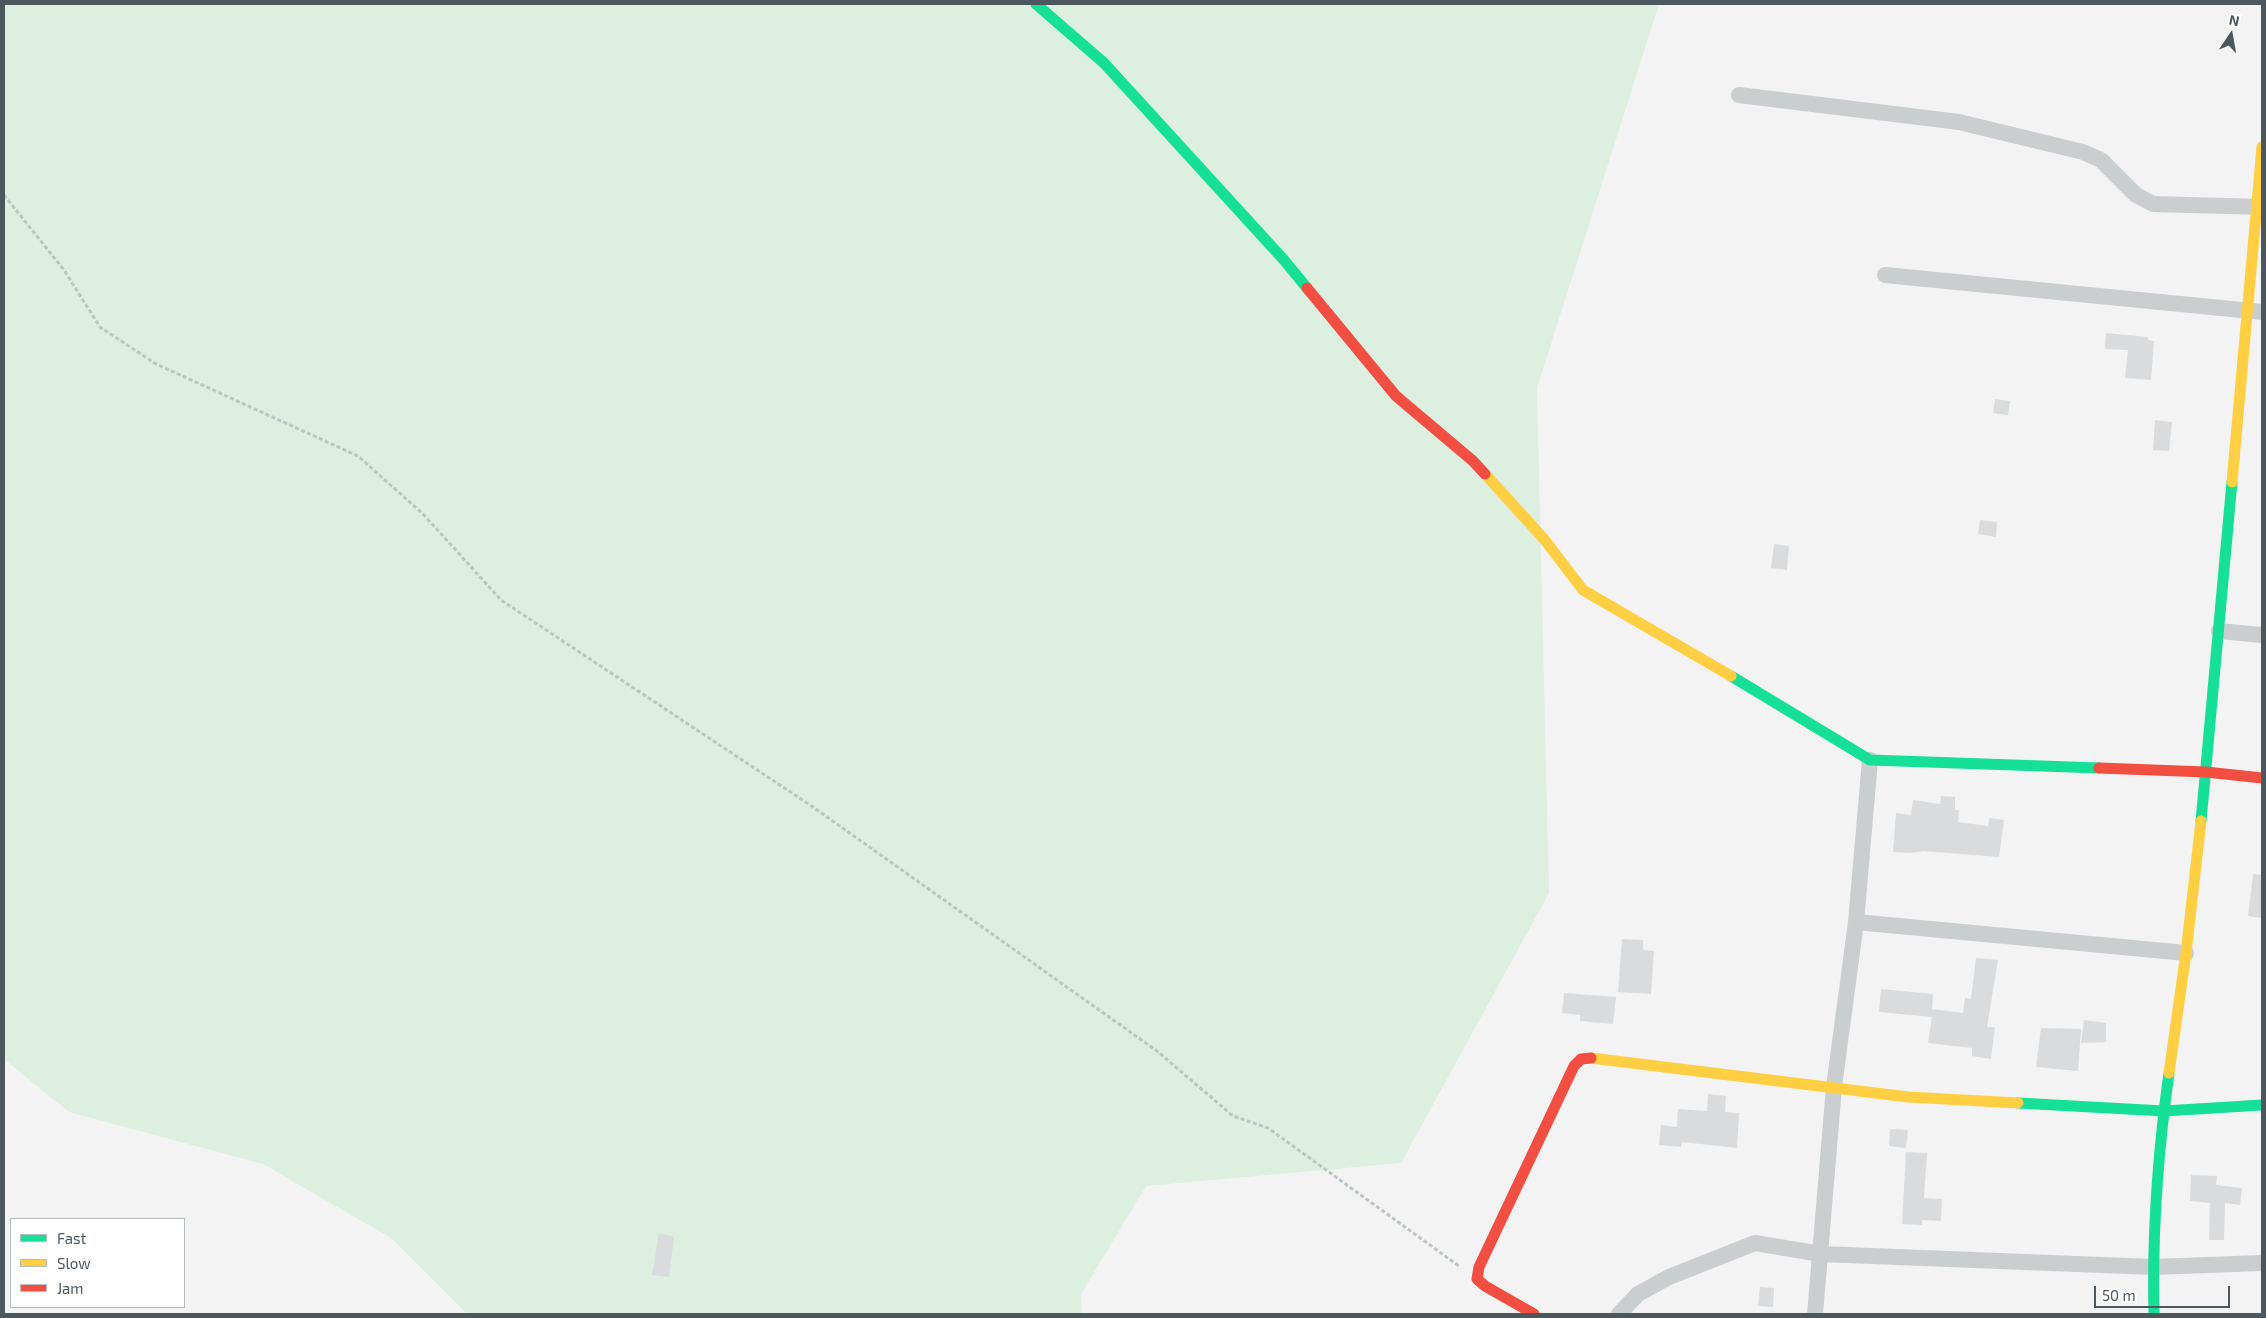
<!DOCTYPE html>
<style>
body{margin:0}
#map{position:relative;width:2266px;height:1318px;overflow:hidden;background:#f4f3f3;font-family:"Exo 2",sans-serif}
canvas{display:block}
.frame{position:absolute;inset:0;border:5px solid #4c575e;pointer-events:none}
.legend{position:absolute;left:10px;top:1218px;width:175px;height:90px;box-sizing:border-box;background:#fff;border:1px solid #b7bcbf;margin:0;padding:6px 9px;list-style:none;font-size:15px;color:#4c575e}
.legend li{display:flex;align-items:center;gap:10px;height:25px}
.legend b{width:25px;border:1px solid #b7bcbf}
.north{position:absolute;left:2206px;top:10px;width:50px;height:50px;-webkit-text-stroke:4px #fff;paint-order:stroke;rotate:12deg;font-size:14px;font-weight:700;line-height:20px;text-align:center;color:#4c575e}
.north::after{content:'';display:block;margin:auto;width:18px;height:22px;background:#4c575e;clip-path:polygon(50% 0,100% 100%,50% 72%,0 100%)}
.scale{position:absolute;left:2094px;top:1286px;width:136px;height:22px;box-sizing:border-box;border:2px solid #4c575e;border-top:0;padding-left:6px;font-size:15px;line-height:18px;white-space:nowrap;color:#4c575e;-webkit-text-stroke:4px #fff;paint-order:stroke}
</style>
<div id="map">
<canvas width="2266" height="1318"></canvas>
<div class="frame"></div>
<ul class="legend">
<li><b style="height:6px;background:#16e098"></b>Fast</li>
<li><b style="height:6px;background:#ffcf43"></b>Slow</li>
<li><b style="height:6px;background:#f24e42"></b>Jam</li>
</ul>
<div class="north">N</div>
<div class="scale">50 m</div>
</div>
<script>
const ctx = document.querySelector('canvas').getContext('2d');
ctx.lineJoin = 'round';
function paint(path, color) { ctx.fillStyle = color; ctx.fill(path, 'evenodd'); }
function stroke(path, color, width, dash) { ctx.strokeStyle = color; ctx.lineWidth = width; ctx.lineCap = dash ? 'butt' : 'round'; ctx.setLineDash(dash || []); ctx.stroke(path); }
paint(new Path2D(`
 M4 4H1659L1537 388 1549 893 1401 1163 1146 1186 1081 1294 1082 1314H467L391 1238 263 1164 69 1112 4 1059Z`), '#dcefe1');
paint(new Path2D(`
 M2106 333 2148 337V340L2154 341 2151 380 2125 378 2128 350 2105 349Z
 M1995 399 2010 401 2008 415 1993 413Z
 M2155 420 2172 422 2169 451 2153 450Z
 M1980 520 1997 522 1996 537 1978 534Z
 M1774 544 1789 546 1787 570 1771 568Z
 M1941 796 1955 797V810H1959L1958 822 1988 826 1989 818 2004 820 1999 857 1923 851 1910 853 1893 852 1896 813 1911 815 1913 800 1940 804Z
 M2253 874 2262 875V918L2248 916Z
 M1622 939 1643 940V950L1654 951 1651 994 1618 992Z
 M1976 958 1998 960 1987 1027H1995L1991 1059 1972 1056V1048L1928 1043 1932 1017 1879 1012 1881 989 1933 994 1932 1011 1933 1009 1963 1013 1965 998 1971 999Z
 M1564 993 1616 997 1613 1024 1580 1021V1015L1562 1013Z
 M2084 1020 2106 1023V1042L2081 1043Z
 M2041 1028 2081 1029 2078 1071 2036 1067Z
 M1708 1094 1726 1096 1725 1112 1739 1113 1737 1148 1682 1142 1681 1147 1659 1145 1661 1125 1677 1127 1678 1109 1707 1111Z
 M1890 1129 1908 1130 1906 1148 1889 1146Z
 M1906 1152 1927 1153 1924 1198 1942 1199 1941 1221 1922 1220V1225L1902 1224Z
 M2191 1175 2217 1176 2216 1185 2242 1188 2240 1205 2225 1203 2224 1240H2209L2210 1203 2190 1201Z
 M659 1233 674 1237 669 1277 652 1275Z
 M1760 1287 1774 1288 1773 1307 1758 1306Z`), '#dadbdc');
stroke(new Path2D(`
 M4 195 64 270 100 327 156 364 358 456 423 514 501 600 813 807 1157 1051 1233 1116 1268 1128 1459 1266`), '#bcc5c2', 3, [4, 2.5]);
stroke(new Path2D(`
 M1739 95 1959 122 2083 152 2101 160 2136 195 2153 204 2262 207
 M1885 275 2262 312
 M2219 631 2262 635
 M1856 922 2186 953
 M1619 1314 1638 1294 1669 1277 1755 1243 1821 1254 2153 1267 2262 1263
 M1815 1314 1834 1087 1856 922 1870 760`), '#cbcecf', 16);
stroke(new Path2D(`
 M1036 4 1104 63 1284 260 1307 288
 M1731 676 1870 760 2099 768
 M2201 821 2232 482
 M2018 1103 2164 1111 2262 1105
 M2154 1314C2152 1234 2158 1152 2169 1073`), '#16e098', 11);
stroke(new Path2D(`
 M1485 474 1544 539 1583 590 1731 676
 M2232 482 2262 147
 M1591 1058 1908 1097 2018 1103
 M2169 1073 2186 953 2201 821`), '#ffcf43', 11);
stroke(new Path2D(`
 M1307 288 1396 396 1473 461 1485 474
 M2099 768 2206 772 2262 778
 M1534 1314 1485 1286 1477 1279 1479 1267 1574 1066 1581 1059 1591 1058`), '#f24e42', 11);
</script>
